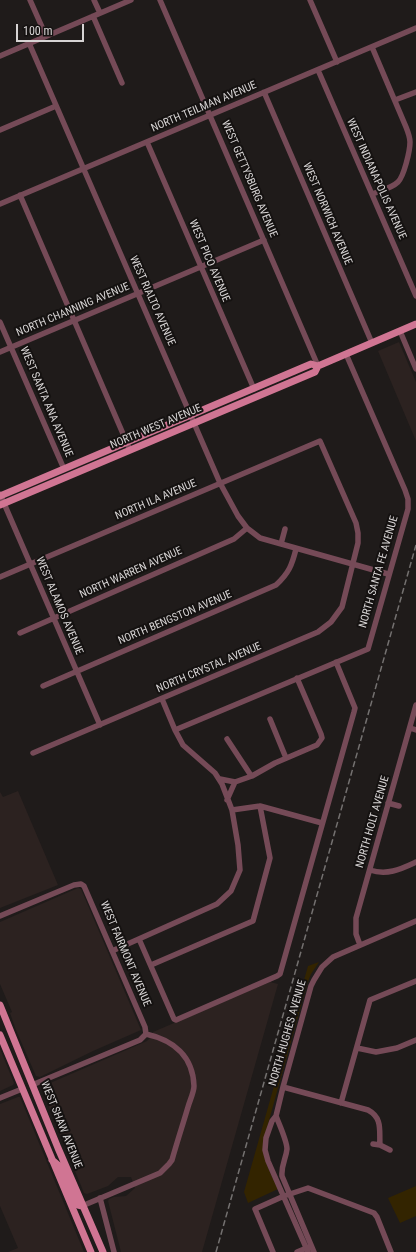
<!DOCTYPE html>
<style>
body{margin:0}
#map{position:relative;width:416px;height:1252px;overflow:hidden;background:#1f1b1a;font-family:"Roboto Condensed",sans-serif}
canvas{display:block}
.scale{position:absolute;left:16px;top:24px;width:68px;height:18px;box-sizing:border-box;border:2px solid #d7d4d4;border-top:0;padding-left:5px;font-size:12px;line-height:14px;white-space:nowrap;color:#d7d4d4;-webkit-text-stroke:3px #151211;paint-order:stroke}
</style>
<div id="map">
<canvas width="416" height="1252"></canvas>
<div class="scale">100 m</div>
</div>
<script>
const ctx = document.querySelector('canvas').getContext('2d');
ctx.lineJoin = 'round';
function paint(path, color) { ctx.fillStyle = color; ctx.fill(path, 'evenodd'); }
function stroke(path, color, width, dash) { ctx.strokeStyle = color; ctx.lineWidth = width; ctx.lineCap = dash ? 'butt' : 'round'; ctx.setLineDash(dash || []); ctx.stroke(path); }
function write(font, color, halo, rows, align = 'center') {
  ctx.font = font + ' "Roboto Condensed",sans-serif'; ctx.lineWidth = 4; ctx.setLineDash([]); ctx.textBaseline = 'middle'; ctx.strokeStyle = halo; ctx.fillStyle = color; for (const [text, x, y, turn = 0] of rows) {
    ctx.save(); ctx.translate(x, y); ctx.rotate((+turn || 0) * Math.PI / 180); ctx.textAlign = isNaN(turn) ? turn : align; if (halo) ctx.strokeText(text, 0, 0); ctx.fillText(text, 0, 0); ctx.restore();
  }
}
paint(new Path2D(`
 M399 342 416 382V441L378 351Z
 M18 791 58 885 0 908V792L3 797Z
 M78 888 81 889 141 1030 93 1051 40 1077 36 1076 16 1030 10 1013 12 1012 0 984V922Z
 M270 982 278 984 202 1252H121L108 1201 109 1199 114 1197 126 1196 135 1188 131 1177H118L108 1186 87 1194 84 1193 41 1087 147 1041 151 1037 153 1032Z
 M0 1049 14 1083 13 1085 0 1091Z
 M18 1097H20L84 1252H8L18 1248 0 1206V1104Z`), '#2c2220');
paint(new Path2D(`
 M319 962 311 974 307 984 263 1142C262 1159 271 1174 278 1189L248 1203 244 1192 308 966Z
 M416 1186V1216L400 1223 388 1198Z`), '#332400');
stroke(new Path2D(`
 M30 0 46 36
 M94 0 100 13
 M160 0 318 366
 M310 0 337 62
 M93 16 122 83
 M29 43 220 483 238 516 247 528 260 538 388 574
 M0 56 131 0
 M318 70 416 296
 M264 92 372 343
 M395 100 416 92
 M0 130 56 106
 M147 142 254 389
 M372 194C380 191 392 188 398 182 404 176 410 151 410 142 410 137 408 132 406 127L372 47
 M20 195 130 450
 M0 204 416 28
 M0 322 64 469
 M400 331 416 369
 M0 352 264 240
 M0 494 100 725
 M281 544 285 529
 M0 577 320 441 356 523 358 533V543L342 607 331 622 318 632 33 753
 M20 633 234 539 247 528
 M43 686 276 585C289 573 292 565 296 549
 M270 719 286 758
 M410 728 416 730
 M175 730 368 649 408 509V499L405 490 346 354
 M227 739 250 774 252 776 275 763 317 745 322 738 321 734 297 678
 M220 779 235 782 227 800
 M235 782 252 776
 M388 803 399 806
 M232 810 260 806 322 823
 M370 870C387 876 401 869 416 862
 M0 916 74 885 81 884 84 886 145 1027 146 1034
 M139 939 174 1019 176 1020 277 976 280 974 354 712 355 708 336 662
 M360 945 356 934V918L416 705
 M112 951 217 904 231 891 240 870 238 845 232 810 222 784 215 773 183 745 175 730 162 699
 M151 965 253 921 270 858 260 806
 M357 1048 376 1052 397 1048 416 1040
 M32 1085 140 1040 146 1034
 M283 1087 368 1110C383 1118 379 1131 380 1145
 M0 1098 22 1089
 M341 1103 370 1000 416 981
 M276 1116C279 1124 287 1141 287 1149 286 1159 281 1165 282 1176L314 1252
 M373 1144 380 1145 390 1150
 M100 1198 114 1252
 M82 1206 160 1173 169 1164 172 1160C177 1142 183 1124 188 1107 190 1100 194 1092 194 1086 193 1056 173 1040 146 1034
 M273 1252 255 1209 284 1196 308 1188 374 1213 377 1217 391 1252
 M297 1252 309 1247
 M308 1252 268 1161 265 1150 266 1138 272 1121 276 1116 283 1087 311 986 314 980 322 967 333 957 416 921`), '#754a57', 5.5);
stroke(new Path2D(`
 M0 496 311 364 318 366
 M0 505 315 372 318 366 416 324
 M0 1005 58 1148 103 1252
 M0 1035 91 1252
 M52 1160 59 1166 74 1202 78 1205 82 1206`), '#d07593', 7);
stroke(new Path2D(`
 M216 1252 416 545`), '#747170', 1.5, [6, 3]);
write('11px', '#d7d4d4', '#151211', [
 ["NORTH TEILMAN AVENUE",204,107,-23],
 ["WEST GETTYSBURG AVENUE",249,179,67],
 ["WEST INDIANAPOLIS AVENUE",376,179,66],
 ["WEST NORWICH AVENUE",327,214,67],
 ["WEST PICO AVENUE",209,261,67],
 ["WEST RIALTO AVENUE",152,301,66],
 ["NORTH CHANNING AVENUE",73,310,-23],
 ["WEST SANTA ANA AVENUE",46,402,67],
 ["NORTH WEST AVENUE",156,427,-23],
 ["NORTH ILA AVENUE",156,500,-23],
 ["NORTH SANTA FE AVENUE",379,572,-74],
 ["NORTH WARREN AVENUE",131,573,-24],
 ["WEST ALAMOS AVENUE",59,606,67],
 ["NORTH BENGSTON AVENUE",175,618,-23],
 ["NORTH CRYSTAL AVENUE",209,668,-23],
 ["NORTH HOLT AVENUE",373,822,-74],
 ["WEST FAIRMONT AVENUE",125,954,67],
 ["NORTH HUGHES AVENUE",288,1033,-74],
 ["WEST SHAW AVENUE",61,1125,68]
]);
</script>
